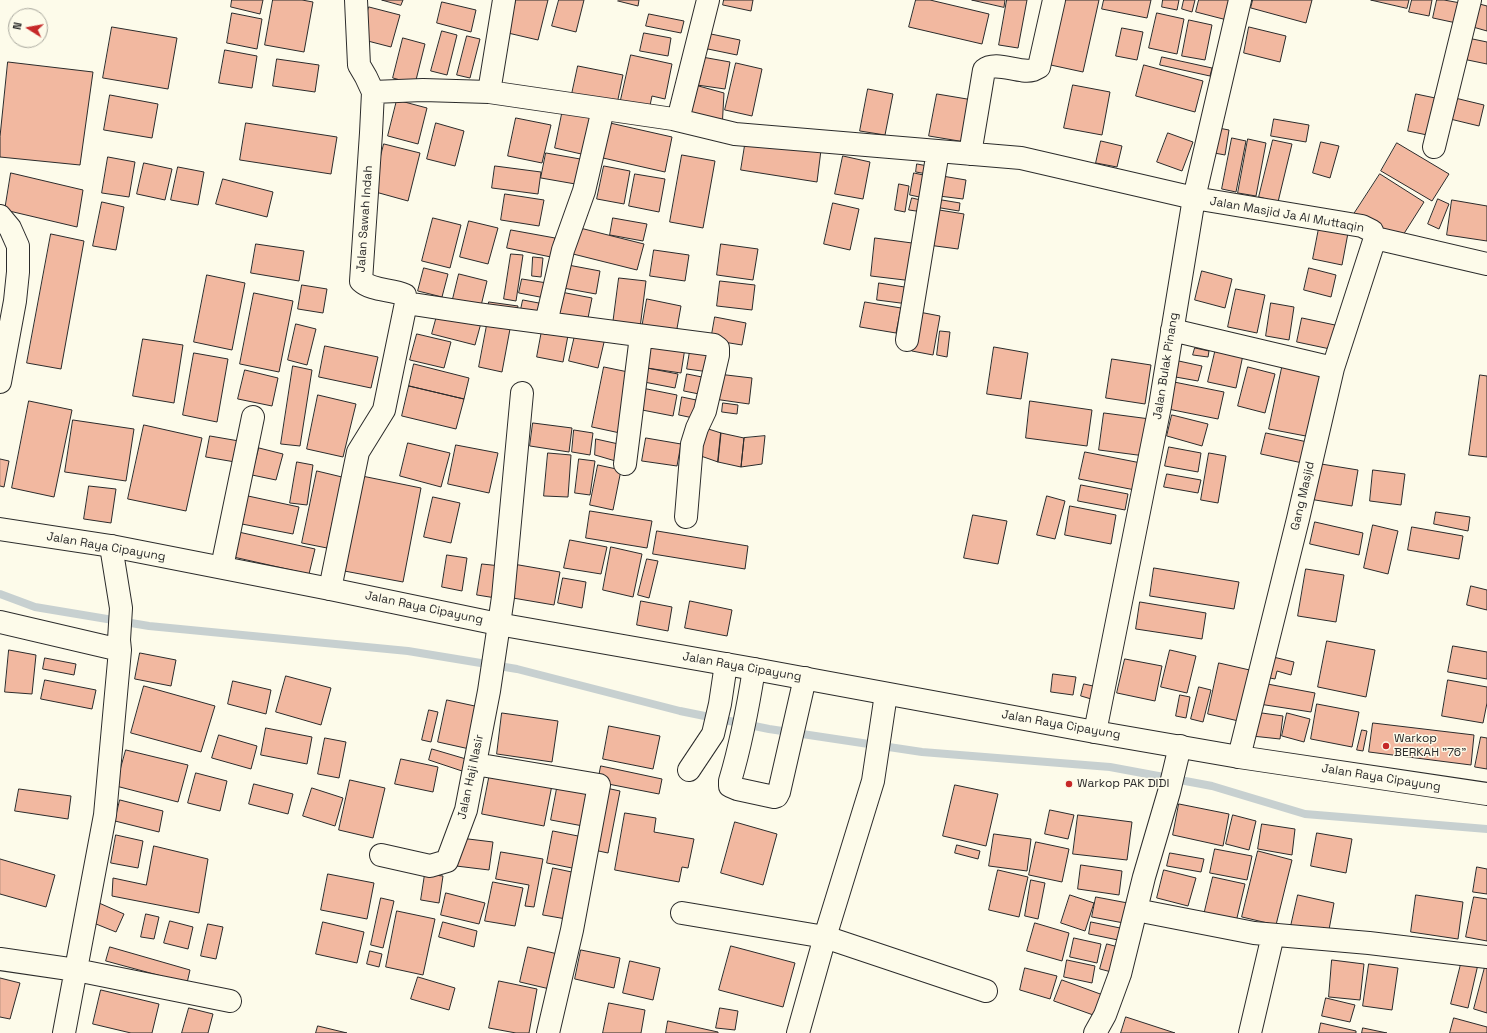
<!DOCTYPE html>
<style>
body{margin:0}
#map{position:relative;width:1487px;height:1033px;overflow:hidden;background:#fdfbea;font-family:"Space Grotesk",sans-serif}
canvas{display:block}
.north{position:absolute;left:8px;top:8px;width:40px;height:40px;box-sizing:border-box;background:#fdfbea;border:1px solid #a9a89e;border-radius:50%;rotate:281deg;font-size:11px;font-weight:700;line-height:16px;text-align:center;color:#2b2b2b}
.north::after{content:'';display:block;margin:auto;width:14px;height:18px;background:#c62828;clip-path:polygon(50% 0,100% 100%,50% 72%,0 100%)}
</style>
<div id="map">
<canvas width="1487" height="1033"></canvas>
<div class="north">N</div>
</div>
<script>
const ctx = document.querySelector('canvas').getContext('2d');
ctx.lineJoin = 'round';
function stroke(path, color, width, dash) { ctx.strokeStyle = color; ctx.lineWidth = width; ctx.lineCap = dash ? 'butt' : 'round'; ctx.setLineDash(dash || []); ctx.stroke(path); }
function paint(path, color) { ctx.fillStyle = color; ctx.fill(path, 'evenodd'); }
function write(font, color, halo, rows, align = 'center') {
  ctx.font = font + ' "Space Grotesk",sans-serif'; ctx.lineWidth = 3; ctx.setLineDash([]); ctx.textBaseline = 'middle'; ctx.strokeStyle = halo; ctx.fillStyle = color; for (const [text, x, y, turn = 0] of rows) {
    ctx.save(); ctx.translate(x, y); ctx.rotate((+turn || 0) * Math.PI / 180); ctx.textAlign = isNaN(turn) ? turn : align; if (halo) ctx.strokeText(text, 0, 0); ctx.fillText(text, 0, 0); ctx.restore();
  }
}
stroke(new Path2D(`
 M0 594 35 607 149 626 408 651 517 669 680 711 769 729 922 752 1110 767 1212 786 1305 814 1487 829`), '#c7d0d0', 8);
const building = new Path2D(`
 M232 0H263L260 14 231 7Z
 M273 0H302L313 2 304 52 265 45Z
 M382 0H403L401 5Z
 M516 0H548L538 40 508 33Z
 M559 0H584L576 32 552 26Z
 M619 0H639L638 6 618 1Z
 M724 0H753L751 11 723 5Z
 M916 0H930L989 14 982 44 909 27Z
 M972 0H1005L1004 7Z
 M1007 0H1027L1018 48 999 45Z
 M1060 0H1099L1083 72 1046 64Z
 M1104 0H1151L1147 18 1102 9Z
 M1163 0H1179L1177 10 1162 7Z
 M1184 0H1195L1192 12 1182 9Z
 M1199 0H1231L1227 20 1196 12Z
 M1253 0H1312L1306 23 1251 8Z
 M1371 0H1409L1407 8Z
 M1412 0H1432L1429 16 1409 12Z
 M1437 0H1444L1466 4 1461 24 1433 18Z
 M442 2 476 10 471 32 437 23Z
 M1472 2 1487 6V31L1466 25Z
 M369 7 400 15 391 47 360 39Z
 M232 13 262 19 257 49 227 43Z
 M1157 13 1184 19 1177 54 1149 48Z
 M649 14 684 21 681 33 646 26Z
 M1189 20 1212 25 1205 60 1182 56Z
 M112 27 177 38 168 89 103 78Z
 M1249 27 1286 36 1280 62 1244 53Z
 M1122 28 1143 32 1137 60 1116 56Z
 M442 31 457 35 447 75 431 71Z
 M644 33 671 38 668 56 640 51Z
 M706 33 740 40 737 55 703 48Z
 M467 36 480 39 470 78 457 75Z
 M1463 37 1487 42V64L1458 58Z
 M403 38 425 44 415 84 393 78Z
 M225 50 257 56 252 88 219 83Z
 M631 55 672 64 665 99 652 96 649 110 620 104Z
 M702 57 730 62 725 89 697 85Z
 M1162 57 1212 68 1210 76 1160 65Z
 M277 59 319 65 315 92 273 86Z
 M8 62 93 72 80 165 0 157V137Z
 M736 63 762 69 752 116 725 110Z
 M1144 65 1203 81 1195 112 1136 96Z
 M578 66 623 75 617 104 572 94Z
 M695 85 724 93 722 129 686 119Z
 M1073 85 1110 92 1102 135 1064 128Z
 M868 89 893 94 885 135 860 131Z
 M937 94 973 100 965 142 929 136Z
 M1416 94 1440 99 1432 136 1408 131Z
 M110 95 158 104 152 138 104 130Z
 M1451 97 1484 105 1479 126 1446 118Z
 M397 100 427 108 418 144 388 136Z
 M563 109 598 117 590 156 555 148Z
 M516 118 551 125 542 163 508 156Z
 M1274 119 1309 125 1306 142 1271 136Z
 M246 123 337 137 331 174 240 160Z
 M436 123 464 131 455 166 427 159Z
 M610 123 672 137 665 172 603 158Z
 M1213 127 1229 130 1225 155 1209 152Z
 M1168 133 1193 142 1182 171 1157 162Z
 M1232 138 1246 141 1236 192 1222 189Z
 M746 139 821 150 817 182 741 170Z
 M1248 139 1266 143 1256 196 1238 193Z
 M1273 140 1292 144 1278 202 1259 197Z
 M1101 141 1122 146 1117 167 1096 163Z
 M1321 142 1339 146 1330 178 1313 173Z
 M1397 143 1449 174 1432 201 1381 171Z
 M384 144 420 153 408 201 372 191Z
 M546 153 586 160 581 185 541 178Z
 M682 155 715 161 703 228 670 222Z
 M843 156 870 162 863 199 835 194Z
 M108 157 135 162 129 197 102 193Z
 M144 163 172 169 165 200 137 194Z
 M917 164 928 166 927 174 916 172Z
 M495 166 541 172 538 194 492 188Z
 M604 166 630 171 624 204 597 199Z
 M178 167 204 172 198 205 171 200Z
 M11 173 83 190 77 227 5 210Z
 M914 173 928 176 924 198 910 195Z
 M635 174 665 179 659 212 629 206Z
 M1380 174 1424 202 1398 243 1354 214Z
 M942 176 966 180 963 199 939 196Z
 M223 179 273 192 267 217 216 204Z
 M899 184 909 186 905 212 895 210Z
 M505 194 544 200 539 226 501 220Z
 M912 198 925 201 923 212 909 210Z
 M936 199 960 203 959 211 935 207Z
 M1438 199 1449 204 1439 229 1428 224Z
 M1452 200 1487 206V241L1447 235Z
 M102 202 124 207 116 250 93 246Z
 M833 203 859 209 850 250 824 244Z
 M933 209 964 214 958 249 928 245Z
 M433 218 461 225 450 268 422 261Z
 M613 218 647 224 643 241 610 235Z
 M469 221 498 228 488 264 460 257Z
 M576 227 644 244 637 270 569 253Z
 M1319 228 1348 233 1342 265 1313 259Z
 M511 230 555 238 551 257 507 248Z
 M51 234 84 241 61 369 27 363Z
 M875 238 912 243 913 281 871 276Z
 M256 244 304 251 299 281 251 273Z
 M721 244 758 249 753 280 717 275Z
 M654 250 689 255 685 281 650 276Z
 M511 254 523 255 516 301 504 299Z
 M533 257 543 258 541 277 532 276Z
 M568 265 600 271 596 294 563 288Z
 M424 268 448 274 442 297 418 291Z
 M1309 268 1336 275 1331 297 1304 290Z
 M1202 271 1232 279 1225 308 1195 300Z
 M459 274 487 281 480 310 452 303Z
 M207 275 245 283 232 350 194 342Z
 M619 278 646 281 640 328 613 324Z
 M522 279 547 283 545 298 519 293Z
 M720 281 755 285 752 310 717 306Z
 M879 283 911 288 908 304 877 300Z
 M302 285 327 289 323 313 298 309Z
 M1236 289 1265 295 1257 333 1228 327Z
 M561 292 592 298 586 328 555 321Z
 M254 293 293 301 279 372 240 364Z
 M647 299 681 306 676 334 642 328Z
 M523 300 544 304 541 318 520 314Z
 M489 302 518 306 516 315 487 311Z
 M865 302 901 308 896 333 860 327Z
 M1271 303 1294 307 1289 340 1266 336Z
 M438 312 481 323 475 345 432 334Z
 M919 312 940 316 933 355 912 351Z
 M715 317 746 323 742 345 711 340Z
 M1302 318 1335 325 1330 349 1297 342Z
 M296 324 316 329 307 365 288 360Z
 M487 325 510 329 502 372 479 367Z
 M543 325 569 330 563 362 537 357Z
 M576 331 605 338 598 368 569 361Z
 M940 331 950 332 947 357 937 355Z
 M417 334 451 342 444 368 410 360Z
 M143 339 183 345 174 403 133 396Z
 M644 341 685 348 681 373 640 367Z
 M691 345 713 349 709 372 687 369Z
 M325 346 378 357 371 388 319 377Z
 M994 347 1028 353 1021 399 987 394Z
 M1195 348 1209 351 1208 357 1193 355Z
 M1216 348 1243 355 1236 388 1208 382Z
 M194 353 228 359 217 422 183 415Z
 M1112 359 1151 365 1145 404 1106 398Z
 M1174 360 1202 366 1198 381 1170 376Z
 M1283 363 1325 372 1311 437 1269 429Z
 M414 364 469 378 464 399 409 386Z
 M293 366 312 370 300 446 281 444Z
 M604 367 633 373 620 433 592 427Z
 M1248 367 1275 374 1265 413 1238 406Z
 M647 368 678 374 675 388 644 382Z
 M245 370 278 378 272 406 238 399Z
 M687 374 707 378 704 395 684 391Z
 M718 374 752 378 749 404 714 399Z
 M1480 375 1487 376V457L1469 455Z
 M1174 382 1224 392 1218 419 1168 409Z
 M409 386 464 399 456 429 402 416Z
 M642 388 677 395 673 416 637 409Z
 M318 395 356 404 343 457 307 449Z
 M682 397 701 401 698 419 679 415Z
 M29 401 72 410 54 497 12 488Z
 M1030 401 1092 410 1087 446 1026 438Z
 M723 403 738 405 737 414 722 412Z
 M1104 413 1150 419 1145 456 1099 450Z
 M1172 415 1208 424 1202 446 1167 436Z
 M73 420 134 429 126 481 65 472Z
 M533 423 572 428 569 452 530 446Z
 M144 425 202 438 186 511 128 499Z
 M702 427 721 433 718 462 698 455Z
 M574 430 593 433 590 455 572 452Z
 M721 433 744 438 741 467 718 462Z
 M1266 433 1312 443 1307 464 1261 454Z
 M210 436 239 441 235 462 206 457Z
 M765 436 762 464 741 467 744 438Z
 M646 438 681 444 677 466 642 461Z
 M596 439 623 445 619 462 595 455Z
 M408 443 450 453 441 487 400 476Z
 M456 445 498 453 489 493 448 484Z
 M1169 447 1201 453 1198 472 1165 466Z
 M259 448 283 454 276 480 252 475Z
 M1085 452 1141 463 1135 490 1079 479Z
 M548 453 571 455 568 497 544 496Z
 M1209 453 1226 456 1218 503 1201 500Z
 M0 459 9 461 4 487 0 486Z
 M579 459 595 461 590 495 575 493Z
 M297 462 313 465 307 505 290 503Z
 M1315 463 1358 470 1352 506 1309 499Z
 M598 465 621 470 613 510 590 505Z
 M1373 470 1405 474 1401 505 1370 501Z
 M317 471 342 477 327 548 302 543Z
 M1167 474 1201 480 1198 493 1164 487Z
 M357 475 421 488 403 582 339 570Z
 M1081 485 1128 494 1125 510 1078 501Z
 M89 486 116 489 111 523 84 519Z
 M248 496 299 507 293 534 242 524Z
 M1047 496 1065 501 1055 539 1037 535Z
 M433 497 460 503 451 543 424 537Z
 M1070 506 1116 515 1111 544 1065 535Z
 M590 511 652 521 647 548 586 538Z
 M1436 512 1470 517 1468 531 1434 524Z
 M973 515 1007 521 998 564 964 558Z
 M1315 522 1363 533 1359 555 1310 544Z
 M1373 525 1398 531 1388 574 1364 568Z
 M1412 527 1463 536 1459 559 1408 550Z
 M234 531 315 549 309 574 229 556Z
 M657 531 748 546 745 569 653 554Z
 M570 540 607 547 601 574 564 568Z
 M611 547 642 554 633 597 603 590Z
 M447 555 467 558 462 591 442 587Z
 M647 559 658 561 649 598 638 595Z
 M482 564 501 566 496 598 477 595Z
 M513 564 560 572 554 605 507 597Z
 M1154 568 1239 582 1234 609 1150 596Z
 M1306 569 1344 575 1336 622 1298 616Z
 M563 578 586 582 582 608 558 603Z
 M1471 586 1487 590V610L1467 605Z
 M641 601 672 607 668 631 637 625Z
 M690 601 732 610 727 636 685 628Z
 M1140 602 1206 613 1202 639 1136 629Z
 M1327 641 1375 650 1366 697 1318 687Z
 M1453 646 1487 652V679L1448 672Z
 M9 650 36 655 32 694 5 692Z
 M1170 650 1196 656 1187 693 1161 687Z
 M140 653 176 660 171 686 135 679Z
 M1265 655 1294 662 1291 675 1277 671 1275 679 1260 676Z
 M45 658 76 664 74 675 43 669Z
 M1125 659 1162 666 1155 701 1117 693Z
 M1219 663 1254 671 1243 722 1208 714Z
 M1053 674 1076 677 1073 695 1051 692Z
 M286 676 331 688 321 725 276 712Z
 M45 680 96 690 92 709 41 699Z
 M1448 680 1487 687V703L1483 723 1442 716Z
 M233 681 271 690 266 714 228 704Z
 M1262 683 1315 693 1311 712 1259 704Z
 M1084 684 1102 688 1098 701 1081 696Z
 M144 686 215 706 201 752 131 733Z
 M1199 687 1211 690 1203 722 1191 719Z
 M1180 695 1190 697 1186 718 1176 716Z
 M447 700 484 708 474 750 438 742Z
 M1317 704 1359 712 1352 747 1311 739Z
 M429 710 438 712 431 742 422 740Z
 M1255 712 1283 716 1280 739 1252 736Z
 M502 713 558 721 552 762 497 754Z
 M1287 713 1310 719 1304 742 1282 736Z
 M1373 723 1474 735 1471 765 1369 752Z
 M609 726 660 736 653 769 603 759Z
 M266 728 312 737 307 764 261 755Z
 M1362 730 1367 731 1363 751 1357 750Z
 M219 735 257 746 251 769 212 758Z
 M1481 737 1487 738V769L1475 767Z
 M325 738 346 742 339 778 318 774Z
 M432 749 466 759 462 771 429 760Z
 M126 750 188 765 178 802 116 786Z
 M401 759 438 767 433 792 395 784Z
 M601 766 662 779 659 794 598 782Z
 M196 773 227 781 220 811 188 803Z
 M490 773 552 785 544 826 482 814Z
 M350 780 385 788 373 838 339 830Z
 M558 783 590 789 583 826 551 820Z
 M254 784 293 794 288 814 249 804Z
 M955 785 998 794 986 846 943 836Z
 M312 788 343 798 335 826 303 816Z
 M606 788 620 791 608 853 594 850Z
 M19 789 71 796 68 819 15 811Z
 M120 800 163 811 159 832 115 821Z
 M1179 804 1229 814 1223 846 1173 835Z
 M1050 810 1074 815 1068 839 1045 834Z
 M625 813 656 818 654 832 694 839 688 868 682 867 679 882 615 870Z
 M1078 815 1132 822 1127 860 1073 854Z
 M1233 815 1256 821 1249 850 1226 844Z
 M735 822 777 834 763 885 721 873Z
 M1262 824 1295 829 1292 855 1258 849Z
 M553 831 588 838 582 870 547 863Z
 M1317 833 1352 839 1346 873 1311 866Z
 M994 834 1031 839 1027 871 989 866Z
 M116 835 143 841 138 868 111 863Z
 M460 838 493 842 489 870 456 866Z
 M1036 842 1069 849 1062 882 1029 875Z
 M957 845 980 851 978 859 955 853Z
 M154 846 208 859 199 913 112 896 113 878 146 885Z
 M1215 849 1252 856 1247 880 1210 873Z
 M1258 851 1292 860 1276 925 1242 917Z
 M501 852 543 859 534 907 525 906 529 885 496 879Z
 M1170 853 1204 859 1201 872 1167 866Z
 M0 859 55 875 46 907 0 894Z
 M1081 865 1122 871 1119 895 1078 889Z
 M1477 867 1487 869V894L1473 892Z
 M553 868 581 874 572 920 543 915Z
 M998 870 1028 877 1019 917 989 910Z
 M1164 870 1196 878 1188 906 1157 898Z
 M328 874 374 883 367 919 321 910Z
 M425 874 443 876 439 903 421 900Z
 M1213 877 1245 884 1236 922 1204 915Z
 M1031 880 1045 883 1038 919 1025 916Z
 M493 882 523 888 515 926 485 921Z
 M446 893 485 903 479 924 441 915Z
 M1070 895 1094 903 1085 931 1061 923Z
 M1298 895 1334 903 1328 935 1291 926Z
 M1416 895 1463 902 1458 939 1411 932Z
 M1096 897 1133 904 1129 924 1092 917Z
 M1474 897 1487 899V941L1466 937Z
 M381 898 394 901 383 948 371 945Z
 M99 903 124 914 116 932 91 922Z
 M397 911 435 919 423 975 386 967Z
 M146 914 159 917 154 939 141 937Z
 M170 921 193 927 188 949 164 943Z
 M323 922 364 932 357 963 316 954Z
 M443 922 477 931 474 947 439 937Z
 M1091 922 1125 929 1123 941 1089 934Z
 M1035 923 1069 933 1062 961 1027 951Z
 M208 924 223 927 216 959 201 956Z
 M1074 938 1101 944 1097 963 1070 957Z
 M1107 944 1126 949 1119 974 1100 969Z
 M731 946 795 963 783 1007 719 990Z
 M110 947 190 970 187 983 106 961Z
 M528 947 562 955 554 990 520 982Z
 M581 950 620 958 614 988 575 979Z
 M370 951 382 954 379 967 367 964Z
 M1463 956 1479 960 1468 1008 1451 1004Z
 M1067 960 1095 966 1092 983 1064 977Z
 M1332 960 1364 964 1360 1000 1329 997Z
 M630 961 660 968 653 1000 623 993Z
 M1486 963 1487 964V1013L1474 1009Z
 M1369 964 1398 968 1392 1010 1363 1006Z
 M1025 968 1057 976 1050 999 1020 990Z
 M418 977 455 988 449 1010 411 999Z
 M0 978 20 983 10 1019 0 1017Z
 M1062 980 1103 995 1096 1016 1054 1001Z
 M499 981 537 989 529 1033H516L489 1028Z
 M101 990 159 1004 152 1033H131L93 1024Z
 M1326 998 1355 1005 1350 1022 1322 1016Z
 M609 1003 645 1010 641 1033H603Z
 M189 1008 213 1014 208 1033H182Z
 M720 1008 738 1011 735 1030 716 1028Z
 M1126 1017 1175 1033H1121Z
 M1454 1018 1487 1027V1033H1450Z
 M668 1021 718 1032V1033H666Z
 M1321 1023 1356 1031V1033H1319Z
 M318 1026 347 1033H316Z
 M1363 1028 1387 1033H1362Z`);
paint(building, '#f2b8a0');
stroke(building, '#2b2b2b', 1);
const minor = new Path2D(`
 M356 0 359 65 366 77 373 92 423 90 489 92 673 119 735 134 1021 158 1194 198 1362 226 1372 231 1375 238
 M489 92 504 0
 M678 120 708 0
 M1434 147 1470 0
 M970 154 984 70C996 60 1019 74 1033 70 1035 69 1037 68 1039 67L1054 0
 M0 216 10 228 18 246V272L15 301 0 382
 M1375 238 1487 264
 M406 303 478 314 714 345 718 348V355L705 411 697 428 692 444 686 517
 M546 323 563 250 584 191 603 109
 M1172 330 1333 368
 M907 340 938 151
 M625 464 641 336
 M222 567 253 417
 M330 589 358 452 384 410 406 303 405 295C391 289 372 291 361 281L371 133 373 92
 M0 622 120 650
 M754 669C748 707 741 744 730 781V786L737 789 774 797 777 796 779 792 805 678
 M1095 732 1160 406 1194 198 1240 0
 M1239 757 1298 519 1333 368 1375 238
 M475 764 599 785 572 930 548 1033
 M689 770 713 734 720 704 726 664
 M381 855 430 866 447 861 466 810 489 691 503 597 522 393
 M1136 910 1254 933 1369 943 1487 957
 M682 913 825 937 986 991
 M0 959 76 970 230 1001
 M64 1033 105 815 120 650 119 640 121 608 111 546
 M798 1033 825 937 873 781 886 694
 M1095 1033 1105 1015 1120 974 1144 877 1169 792 1180 746
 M1250 1033 1273 935`);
const major = new Path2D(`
 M0 529 111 546 330 589 498 624 754 669 1095 732 1239 757 1487 794`);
stroke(minor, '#2b2b2b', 24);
stroke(major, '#2b2b2b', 24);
stroke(minor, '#fdfbea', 22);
stroke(major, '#fdfbea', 22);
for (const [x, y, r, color] of [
 [1386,746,4,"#c62828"],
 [1069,784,4,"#c62828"]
]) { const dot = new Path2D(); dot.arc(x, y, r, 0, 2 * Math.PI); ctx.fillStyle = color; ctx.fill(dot); stroke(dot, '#fdfbea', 1.5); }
write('12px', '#2b2b2b', '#fdfbea', [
 ["Jalan Masjid Ja Al Muttaqin",1287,215,10],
 ["Jalan Sawah Indah",365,219,-86],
 ["Jalan Bulak Pinang",1166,366,-81],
 ["Gang Masjid",1303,496,-77],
 ["Jalan Raya Cipayung",106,547,10],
 ["Jalan Raya Cipayung",424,608,12],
 ["Jalan Raya Cipayung",742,667,10],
 ["Jalan Raya Cipayung",1061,725,10],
 ["Jalan Haji Nasir",471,777,-78],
 ["Jalan Raya Cipayung",1381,778,9]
]);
write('12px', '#2b2b2b', '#fdfbea', [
 ["Warkop",1394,739],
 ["BERKAH \"76\"",1394,753],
 ["Warkop PAK DIDI",1077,784]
], 'left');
</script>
